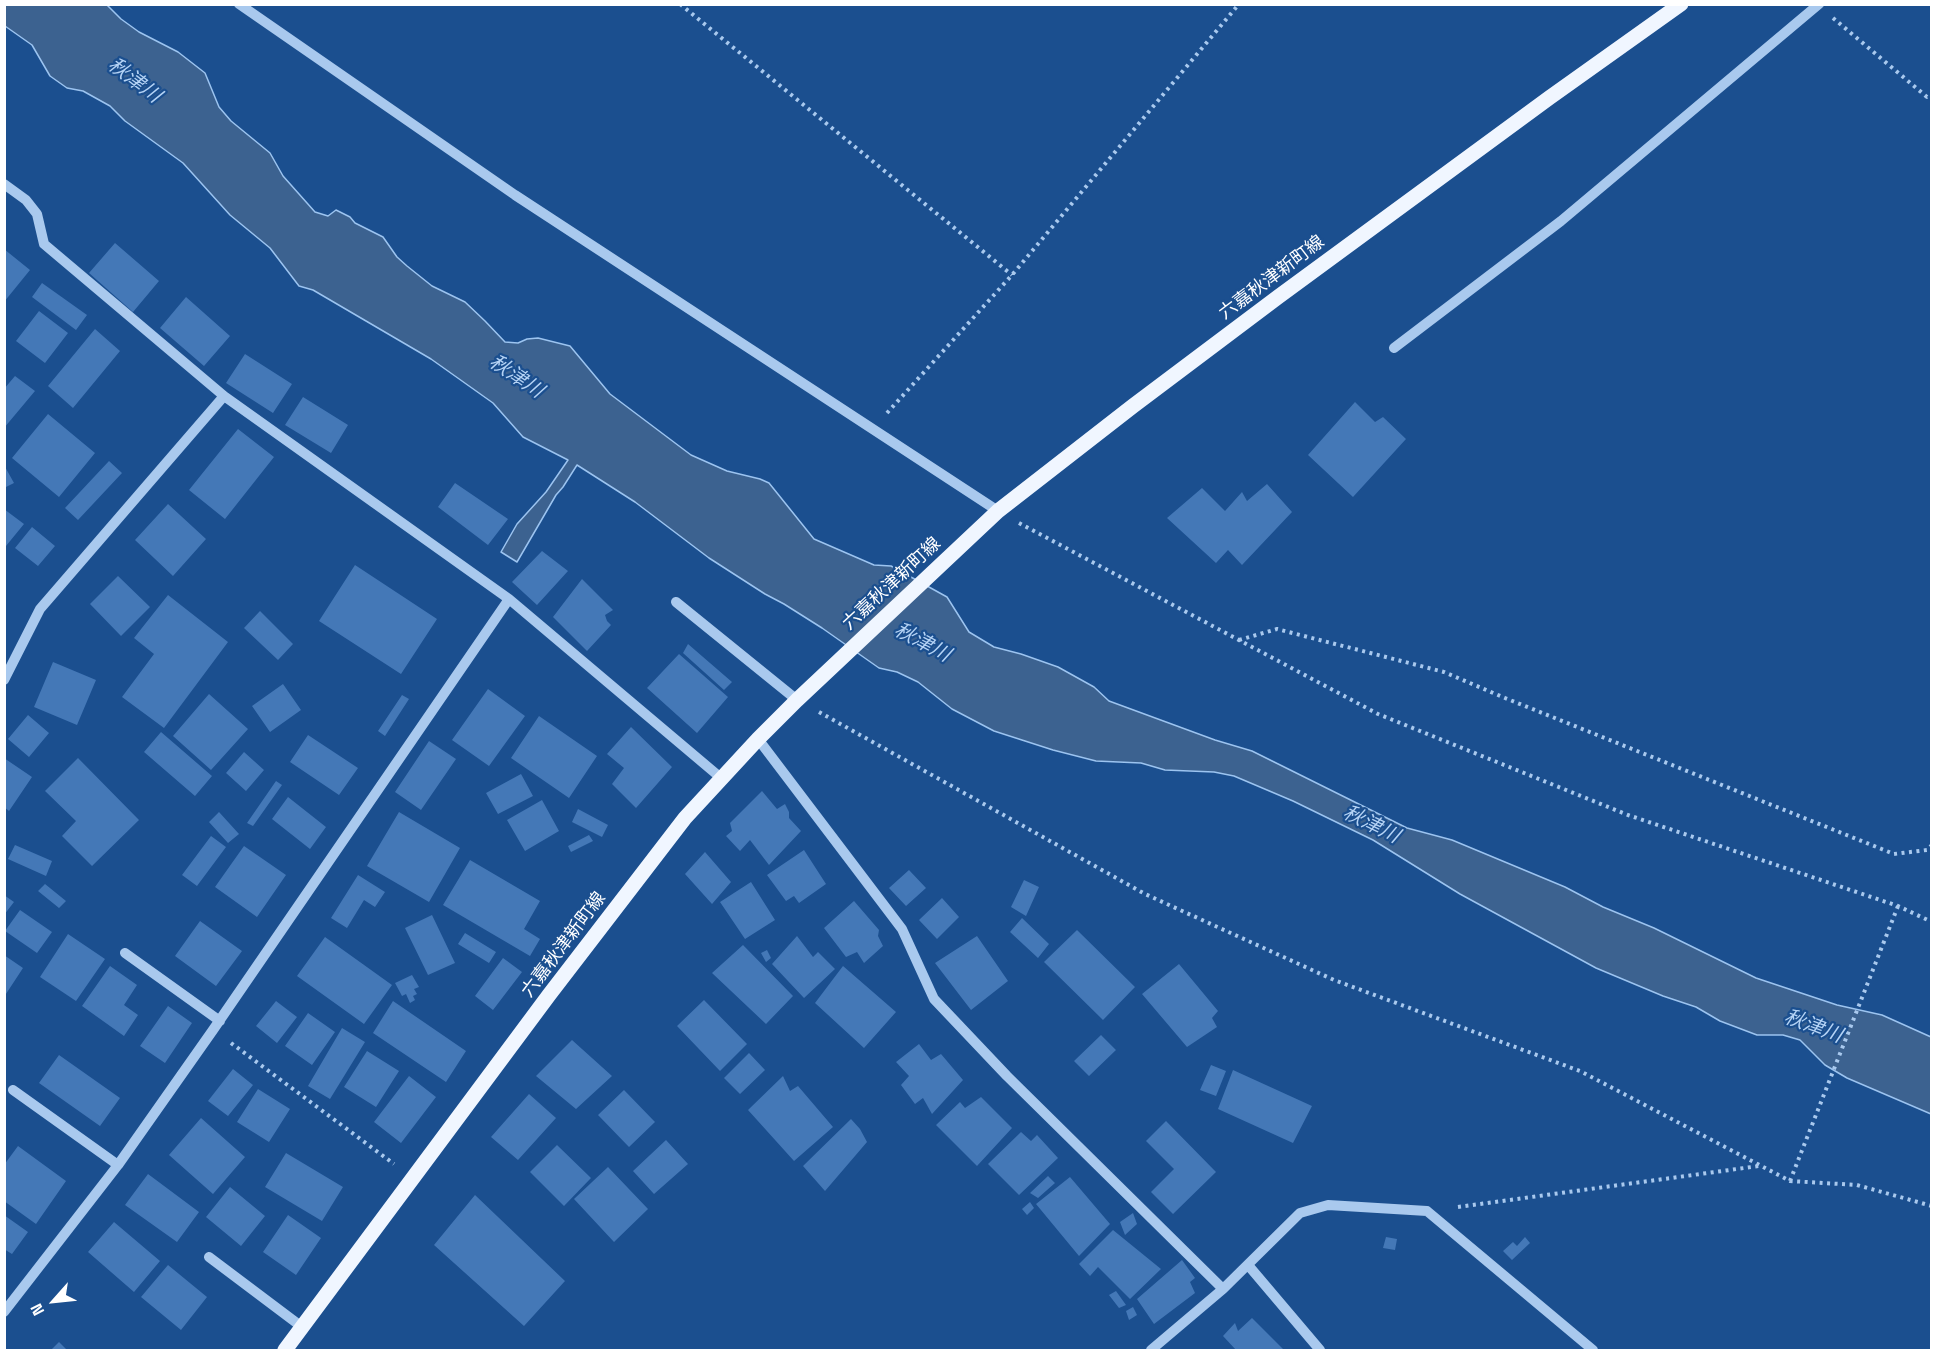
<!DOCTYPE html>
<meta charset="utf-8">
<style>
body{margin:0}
#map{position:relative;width:1936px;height:1355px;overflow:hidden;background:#1b4f8f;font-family:"Space Grotesk",sans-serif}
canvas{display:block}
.frame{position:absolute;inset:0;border:6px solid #fff;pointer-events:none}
.north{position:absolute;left:24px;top:1271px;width:60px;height:60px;-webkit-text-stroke:4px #1b4f8f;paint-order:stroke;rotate:243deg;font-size:16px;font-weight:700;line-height:24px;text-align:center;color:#fff}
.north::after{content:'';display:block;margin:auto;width:21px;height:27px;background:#fff;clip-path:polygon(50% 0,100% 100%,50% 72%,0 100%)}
</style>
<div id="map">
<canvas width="1936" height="1355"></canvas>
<div class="frame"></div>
<div class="north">N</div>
</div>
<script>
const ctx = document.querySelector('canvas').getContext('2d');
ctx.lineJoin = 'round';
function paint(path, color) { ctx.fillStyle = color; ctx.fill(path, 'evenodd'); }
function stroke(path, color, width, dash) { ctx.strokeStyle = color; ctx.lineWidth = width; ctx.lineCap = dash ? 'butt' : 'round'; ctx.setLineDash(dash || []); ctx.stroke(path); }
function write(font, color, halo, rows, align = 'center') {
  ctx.font = font + ' "Space Grotesk","Noto Sans JP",sans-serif'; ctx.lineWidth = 4.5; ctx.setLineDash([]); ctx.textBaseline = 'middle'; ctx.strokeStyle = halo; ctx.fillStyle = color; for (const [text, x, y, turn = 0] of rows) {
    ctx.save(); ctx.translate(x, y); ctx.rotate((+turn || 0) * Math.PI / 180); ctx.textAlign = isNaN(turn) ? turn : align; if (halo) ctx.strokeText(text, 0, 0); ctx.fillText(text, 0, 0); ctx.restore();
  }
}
const water = new Path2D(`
 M4 5H107L121 19 139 32 178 52 205 73 219 107 231 121 270 153 283 176 315 212 328 216 336 210 350 217 355 223 383 237 397 257 407 266 432 286 465 302 485 321 505 342 518 343 527 339 538 338 570 346 610 394 691 455 727 471 760 479 769 483 814 539 874 565 891 566 947 597 969 632 994 647 1021 654 1058 667 1094 687 1109 701 1215 740 1252 751 1407 828 1452 840 1565 887 1603 907 1654 928 1756 978 1837 1005 1882 1015 1931 1037V1114L1847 1078 1825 1065 1800 1040 1783 1035H1757L1720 1021 1696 1007 1663 996 1596 968 1460 894 1373 840 1293 801 1234 776 1214 772 1165 770 1141 763 1096 761 1053 750 994 731 952 709 918 682 897 672 879 668 822 628 784 604 765 594 709 558 635 502 577 465 563 487 556 495 517 562 501 552 517 524 546 492 568 460 523 437 493 403 431 359 313 290 299 286 270 248 230 215 183 163 125 121 110 106 83 91 67 88 50 76 32 45 5 26Z`);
paint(water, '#3c6290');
stroke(water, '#9cc4f0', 1.5);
paint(new Path2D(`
 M115 243 159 281 133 312 89 273Z
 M4 249 30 270 4 302Z
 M42 283 87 315 76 330 32 297Z
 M186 297 230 336 204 366 160 328Z
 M39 311 68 333 45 363 16 341Z
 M95 329 120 351 73 408 48 386Z
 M245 354 292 384 273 413 226 383Z
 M15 376 35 391 4 428V389Z
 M303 397 348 425 331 453 285 425Z
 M1355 402 1375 422 1383 417 1406 439 1353 497 1308 455Z
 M48 414 95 453 59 497 12 458Z
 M238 429 274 457 225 519 189 490Z
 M109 461 122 473 78 520 65 508Z
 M4 465 14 483 4 488Z
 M455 483 508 519 488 545 438 507Z
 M1267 484 1292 512 1242 565 1228 550 1216 563 1167 518 1202 488 1225 511 1242 492 1247 501Z
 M168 504 206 539 173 576 135 540Z
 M4 509 24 524 6 546 4 544Z
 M32 527 55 546 38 566 15 548Z
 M542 551 568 571 537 605 512 582Z
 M355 565 437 619 401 674 319 621Z
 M118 576 150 607 121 636 90 604Z
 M582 579 613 610 605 615 607 621 611 625 587 651 553 617Z
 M168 595 228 642 164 728 122 697 154 654 134 638Z
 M260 611 293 644 278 660 244 628Z
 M688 644 732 682 724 690 683 653Z
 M679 654 728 697 697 733 647 688Z
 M53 662 96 680 77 725 34 707Z
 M283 684 301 710 270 732 252 706Z
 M488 689 525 716 489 766 452 740Z
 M209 694 248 729 211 770 173 736Z
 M402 695 409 699 385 736 378 731Z
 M28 715 49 733 29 757 8 739Z
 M539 716 597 756 569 798 511 758Z
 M631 727 672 767 636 808 612 784 624 768 607 754Z
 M161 732 212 776 195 796 144 752Z
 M308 735 358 768 339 795 290 762Z
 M429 741 456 759 421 810 395 792Z
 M244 752 264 770 246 791 226 773Z
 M4 758 32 777 9 811 4 807Z
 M78 758 139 820 92 866 62 836 76 821 45 791Z
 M521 774 533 796 498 814 486 793Z
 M276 781 282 785 253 826 247 823Z
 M762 791 777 809 785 804 789 812V818L801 831 769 865 750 840 740 851 726 836 732 831 730 823Z
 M288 797 326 827 310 849 272 819Z
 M542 800 559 831 525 851 507 820Z
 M578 809 608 825 602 837 572 822Z
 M219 812 239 834 228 843 209 822Z
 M399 812 460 848 429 902 367 866Z
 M589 835 593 841 571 852 568 846Z
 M211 836 226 847 197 886 182 875Z
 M15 845 52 861 46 876 8 859Z
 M244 846 286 875 257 917 215 887Z
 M804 850 826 884 799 903 794 896 786 901 767 875Z
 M705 852 731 882 712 904 685 874Z
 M470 860 540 901 524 929 540 939 530 956 443 905Z
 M909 870 926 888 906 906 889 888Z
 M358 875 385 892 375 907 364 900 347 928 331 918Z
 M1024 880 1039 887 1026 916 1011 907Z
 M751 882 775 920 745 939 720 902Z
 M45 884 66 901 59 908 38 891Z
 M4 895 14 902 4 915Z
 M942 898 959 917 937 939 919 920Z
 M854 901 879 930 878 936 883 946 864 963 857 952 846 957 824 928Z
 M20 910 52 932 37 953 5 931Z
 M432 915 455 963 428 975 405 928Z
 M1022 918 1049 944 1038 958 1010 932Z
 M200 921 242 951 216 986 175 956Z
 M1077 930 1135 987 1103 1020 1044 962Z
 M465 933 496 952 489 963 458 944Z
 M68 934 105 959 76 1001 40 977Z
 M797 936 813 957 818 952 835 969 804 998 772 964Z
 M977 936 1008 981 971 1010 935 963Z
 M325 937 392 985 364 1024 297 976Z
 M743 945 793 996 766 1024 712 973Z
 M767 950 771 958 766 962 761 953Z
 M4 955 23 968 4 997Z
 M503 958 522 972 493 1010 475 996Z
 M1179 964 1218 1011 1212 1018 1217 1027 1187 1047 1142 994Z
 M110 966 137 985 124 1005 138 1015 124 1036 82 1006Z
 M843 966 896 1012 864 1048 815 1003Z
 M412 975 419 987 414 989 417 994 413 996 415 1000 410 1003 406 994 402 996 395 983Z
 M704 1000 747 1044 720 1071 677 1026Z
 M276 1001 297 1017 277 1043 256 1026Z
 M393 1001 466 1051 446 1082 373 1033Z
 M168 1006 192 1023 165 1063 140 1046Z
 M308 1013 335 1032 312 1065 285 1046Z
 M342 1028 365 1042 330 1099 308 1086Z
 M1101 1035 1116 1050 1089 1076 1074 1061Z
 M572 1040 612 1076 576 1109 536 1076Z
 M919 1044 931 1060 941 1054 963 1080 932 1114 923 1098 915 1104 901 1085 909 1076 896 1062Z
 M367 1051 399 1071 376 1107 344 1087Z
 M749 1053 765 1070 740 1094 724 1078Z
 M59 1055 120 1098 100 1126 39 1083Z
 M1211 1065 1226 1071 1216 1096 1200 1090Z
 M233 1069 253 1085 228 1116 208 1101Z
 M1233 1070 1312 1106 1293 1143 1218 1109Z
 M409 1076 436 1097 401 1143 374 1122Z
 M783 1076 790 1091 798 1086 833 1127 794 1161 748 1110Z
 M258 1089 290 1109 269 1142 237 1122Z
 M624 1090 655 1122 629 1147 598 1115Z
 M529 1094 556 1118 518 1160 491 1137Z
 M981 1097 1012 1128 977 1166 936 1125 960 1102 965 1108Z
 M201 1118 245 1157 213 1194 169 1155Z
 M851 1119 860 1129 867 1142 825 1191 803 1166Z
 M1166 1121 1216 1172 1173 1214 1151 1192 1174 1169 1146 1141Z
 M1021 1132 1031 1141 1037 1135 1058 1158 1019 1195 988 1164Z
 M666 1140 688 1164 654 1194 633 1171Z
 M557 1145 591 1178 564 1206 530 1172Z
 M18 1146 66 1181 36 1224 4 1201V1165Z
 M286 1153 343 1187 322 1221 265 1187Z
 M608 1167 648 1209 614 1242 574 1199Z
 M148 1174 199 1212 177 1242 125 1205Z
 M1048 1176 1055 1183 1038 1198 1030 1193Z
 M1070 1177 1110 1224 1079 1256 1036 1204Z
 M230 1187 265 1216 241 1246 206 1217Z
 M475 1195 565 1281 524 1326 434 1245Z
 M1030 1202 1034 1208 1027 1215 1022 1209Z
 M1133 1213 1137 1224 1125 1235 1120 1222Z
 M4 1215 28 1232 12 1254 4 1249Z
 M288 1215 321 1238 296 1275 263 1252Z
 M114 1222 160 1261 134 1292 88 1252Z
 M1113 1230 1161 1269 1130 1299 1098 1267 1090 1276 1079 1264Z
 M1386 1237 1397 1239 1395 1250 1383 1248Z
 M1525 1237 1530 1243 1512 1260 1503 1251 1513 1242 1517 1246Z
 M1182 1260 1195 1278 1190 1282 1195 1293 1154 1324 1137 1299Z
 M168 1265 207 1297 181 1330 141 1297Z
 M1116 1291 1126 1305 1119 1308 1109 1295Z
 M1133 1307 1137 1315 1129 1320 1126 1311Z
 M1252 1318 1284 1350H1236L1223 1336 1235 1323 1238 1331Z
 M59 1342 67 1350H51Z`), '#4478b7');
stroke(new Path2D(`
 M680 4 1012 275
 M1833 18 1927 97 1932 95
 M887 413 1012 275 1239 4
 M1019 523 1378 714 1628 815 1898 906 1932 922
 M1239 640 1277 629 1444 672 1505 698 1894 854 1927 850 1932 845
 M819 712 1145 894 1334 980 1580 1071 1790 1181 1857 1185 1932 1206
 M231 1043 394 1164
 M1790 1181 1898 906
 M1458 1207 1759 1166`), '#a9c9ee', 4, [3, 4.5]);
stroke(new Path2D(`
 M239 4 515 195 998 511
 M4 184 26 200 37 214 44 244 224 396 509 599 721 778
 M1394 348 1561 221 1819 4
 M676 602 797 700
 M4 680 40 609 224 396
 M758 739 902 929 934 999 1007 1076 1223 1289
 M125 953 220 1021
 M13 1090 118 1165
 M209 1257 302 1327
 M1248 1265 1320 1350
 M4 1312 118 1165 213 1030 509 599
 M1151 1350 1223 1289 1300 1213 1328 1205 1427 1211 1593 1350`), '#a9c9ee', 10);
stroke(new Path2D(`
 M285 1350 549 995 685 818 758 739 797 700 998 511 1133 406 1278 297 1549 98 1681 4`), '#f0f6ff', 15);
write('18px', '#fff', '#1b4f8f', [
 ["六嘉秋津新町線",1272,278,-37],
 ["六嘉秋津新町線",892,584,-43],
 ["六嘉秋津新町線",564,945,-53]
]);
write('italic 20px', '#b5d3f5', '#1b4f8f', [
 ["秋津川",134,81,37],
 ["秋津川",516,377,34],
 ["秋津川",922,643,28],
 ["秋津川",1371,825,26],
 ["秋津川",1813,1027,20]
]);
</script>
